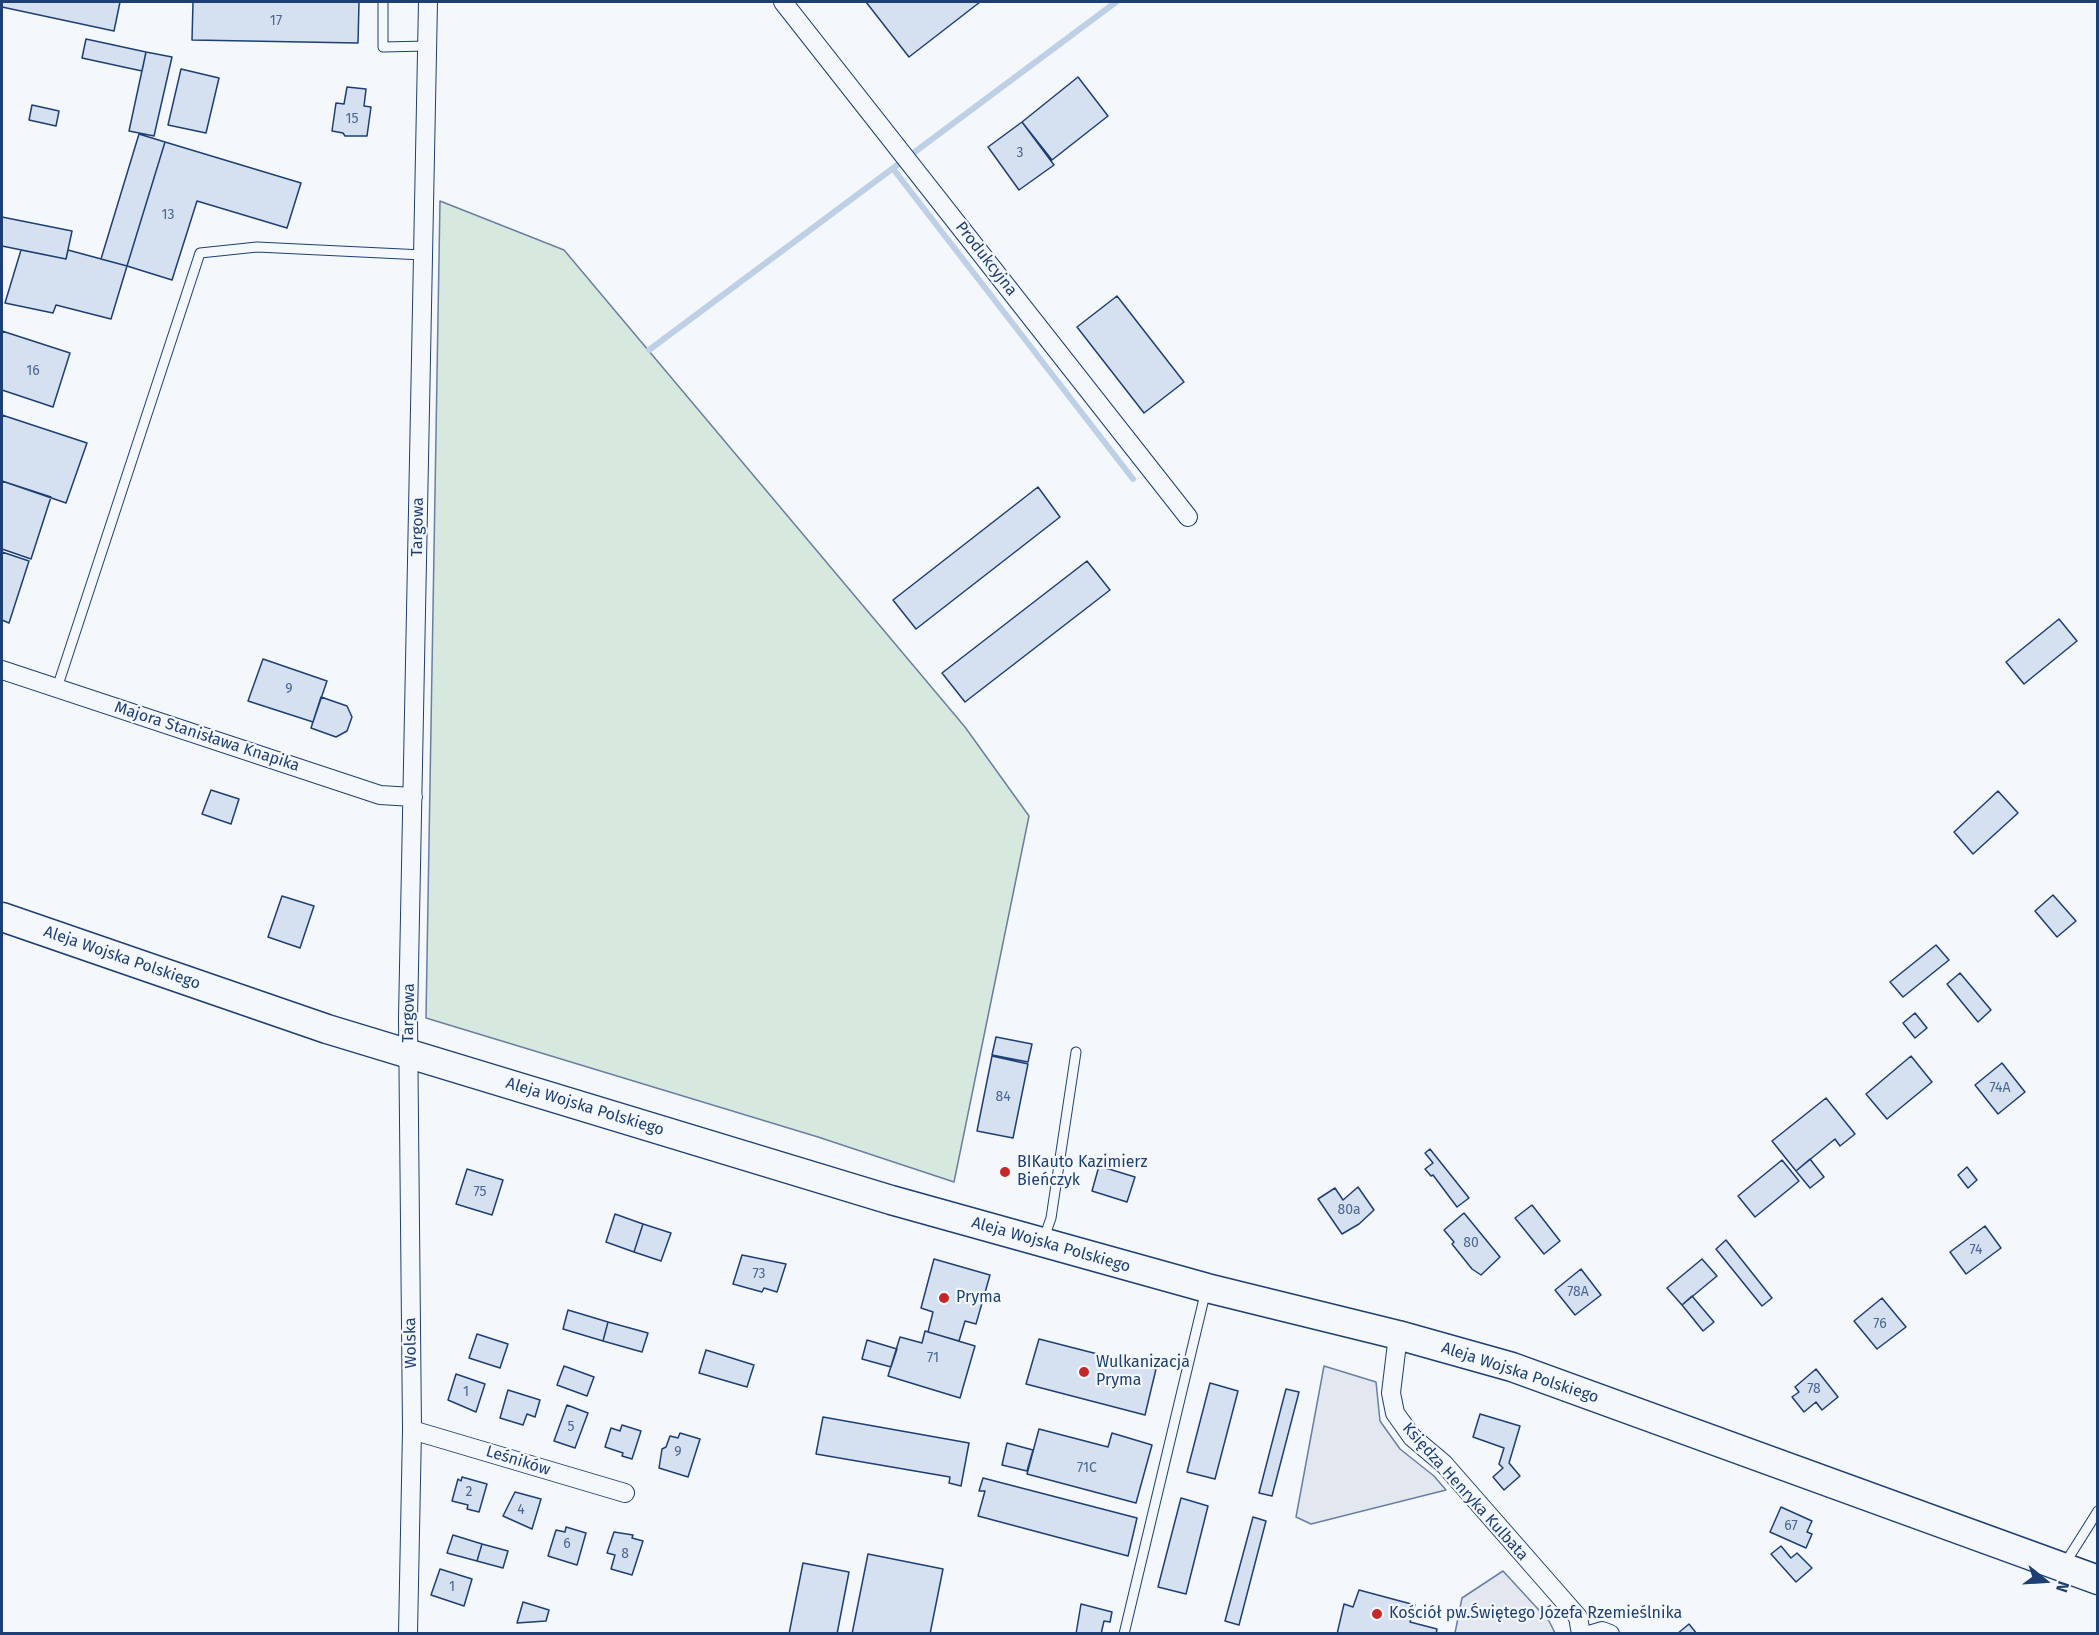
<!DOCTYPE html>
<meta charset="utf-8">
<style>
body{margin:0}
#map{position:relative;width:2099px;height:1635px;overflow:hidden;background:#f4f7fb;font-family:"Fira Sans",sans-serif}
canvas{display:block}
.frame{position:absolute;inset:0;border:3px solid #1d3f73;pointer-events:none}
.north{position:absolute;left:2015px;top:1551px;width:60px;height:60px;-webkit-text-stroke:4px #f4f7fb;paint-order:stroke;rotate:108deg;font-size:16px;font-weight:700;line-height:24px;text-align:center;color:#1d3f73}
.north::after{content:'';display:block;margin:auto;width:21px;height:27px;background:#1d3f73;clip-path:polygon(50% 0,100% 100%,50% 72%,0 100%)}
</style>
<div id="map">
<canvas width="2099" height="1635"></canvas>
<div class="frame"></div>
<div class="north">N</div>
</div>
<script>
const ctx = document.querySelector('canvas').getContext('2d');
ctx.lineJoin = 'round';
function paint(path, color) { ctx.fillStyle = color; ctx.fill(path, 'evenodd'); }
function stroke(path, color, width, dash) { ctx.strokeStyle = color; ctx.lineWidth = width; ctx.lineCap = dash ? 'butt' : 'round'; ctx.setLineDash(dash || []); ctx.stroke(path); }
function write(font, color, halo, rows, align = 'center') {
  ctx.font = font + ' "Fira Sans",sans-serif'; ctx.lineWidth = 4.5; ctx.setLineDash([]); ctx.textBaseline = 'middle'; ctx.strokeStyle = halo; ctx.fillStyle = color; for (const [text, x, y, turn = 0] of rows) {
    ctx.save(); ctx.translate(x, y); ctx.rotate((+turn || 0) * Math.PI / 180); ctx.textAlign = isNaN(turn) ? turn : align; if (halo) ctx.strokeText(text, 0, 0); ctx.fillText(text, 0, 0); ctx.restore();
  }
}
const green = new Path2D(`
 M440 201 564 250 965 727 1029 816 954 1182 818 1137 426 1018Z`);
paint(green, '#d7e8df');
stroke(green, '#687fa3', 1.5);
const parking = new Path2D(`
 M1324 1366 1376 1382 1380 1421 1400 1449 1434 1476 1446 1490 1311 1524 1296 1517Z
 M1503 1571 1549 1621 1555 1633H1455L1462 1598Z`);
paint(parking, '#e3e8f0');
stroke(parking, '#687fa3', 1.5);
stroke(new Path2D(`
 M894 170 1133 479
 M649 350 1116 2`), '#bed0e5', 6);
const building = new Path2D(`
 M2 2H120L114 31 2 7Z
 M193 2H359L358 43 192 40Z
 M866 2H980L909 57Z
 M86 39 146 52 142 71 82 58Z
 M146 52 172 57 154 136 129 131Z
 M181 69 219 78 206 133 168 125Z
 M1078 77 1108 116 1052 160 1022 122Z
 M347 87 366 89 364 106 371 107 367 136H345L343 133 332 131 336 103 344 104Z
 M32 105 59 111 56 126 29 120Z
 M1022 122 1054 165 1019 190 988 147Z
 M139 134 165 142 127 266 101 259Z
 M165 142 301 183 287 228 197 201 172 280 127 266Z
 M2 217 72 231 66 259 2 246Z
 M21 250 66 259 68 250 127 266 111 319 56 305 53 313 5 303Z
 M1117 296 1184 382 1144 413 1077 327Z
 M2 331 70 353 53 407 2 390Z
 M2 415 87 443 66 503 2 481Z
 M2 481 51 497 31 559 2 549Z
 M1038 487 1060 517 916 629 893 600Z
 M2 552 29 561 9 623 2 620Z
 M1087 561 1110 590 965 702 942 673Z
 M2059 619 2077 641 2024 684 2006 662Z
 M263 659 327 681 313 722 248 701Z
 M321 697 347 706 352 717 347 731 336 737 311 728Z
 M211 790 239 799 231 824 202 814Z
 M1998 791 2018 813 1973 854 1954 832Z
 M2053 895 2076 921 2057 937 2035 911Z
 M282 896 314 906 300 948 268 937Z
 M1936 945 1949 960 1903 997 1890 982Z
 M1960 973 1991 1010 1978 1022 1947 984Z
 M1915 1013 1927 1028 1915 1038 1903 1023Z
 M996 1037 1032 1044 1028 1062 992 1055Z
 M992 1056 1028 1064 1013 1138 977 1131Z
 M1911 1056 1932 1082 1887 1119 1866 1094Z
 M2002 1063 2025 1092 1998 1114 1975 1085Z
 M1826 1098 1855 1134 1840 1146 1835 1139 1796 1171 1772 1141Z
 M1430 1149 1469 1198 1457 1207 1433 1175 1431 1176 1425 1169 1433 1163 1425 1153Z
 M1810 1159 1824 1177 1810 1188 1796 1171Z
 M1782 1160 1799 1181 1755 1217 1738 1196Z
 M1099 1166 1135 1177 1127 1202 1092 1191Z
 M1967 1167 1977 1180 1968 1188 1958 1175Z
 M467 1169 503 1180 492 1215 456 1204Z
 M1358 1187 1374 1210 1359 1224 1342 1234 1318 1199 1335 1188 1343 1200Z
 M1532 1205 1560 1241 1544 1254 1515 1218Z
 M1464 1213 1500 1257 1481 1275 1472 1269 1452 1244 1454 1242 1444 1230Z
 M615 1214 643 1224 634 1252 606 1242Z
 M643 1224 671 1233 661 1261 634 1252Z
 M1985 1226 2001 1248 1966 1274 1950 1252Z
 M1726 1240 1772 1298 1762 1306 1716 1249Z
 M742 1255 786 1264 777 1292 764 1288 762 1292 733 1284Z
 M934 1259 990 1275 976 1324 965 1321 959 1341 928 1332 933 1312 921 1308Z
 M1702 1259 1717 1276 1682 1305 1667 1288Z
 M1581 1269 1601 1295 1575 1315 1555 1290Z
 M1692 1296 1714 1322 1703 1331 1682 1305Z
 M1882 1298 1906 1327 1877 1349 1854 1321Z
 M568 1310 608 1322 603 1341 563 1329Z
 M608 1322 648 1333 642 1352 603 1341Z
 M925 1331 975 1346 960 1398 888 1376 900 1337 922 1343Z
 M477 1334 508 1344 500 1368 469 1358Z
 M1039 1339 1156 1369 1145 1415 1026 1384Z
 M867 1340 897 1349 891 1367 862 1359Z
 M706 1350 754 1365 747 1387 699 1373Z
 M564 1366 594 1377 587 1396 557 1385Z
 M1816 1369 1838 1397 1822 1410 1816 1402 1804 1412 1792 1397 1799 1392 1795 1387Z
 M456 1374 485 1384 476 1412 448 1400Z
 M1210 1383 1238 1391 1215 1479 1187 1472Z
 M1286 1389 1299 1392 1272 1496 1259 1493Z
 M508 1390 540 1400 535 1417 527 1414 523 1425 500 1418Z
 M567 1405 588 1413 575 1448 554 1441Z
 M1480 1414 1520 1426 1509 1463 1520 1476 1504 1490 1493 1477 1503 1468 1499 1464 1504 1448 1473 1437Z
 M823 1417 969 1443 961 1486 949 1483 950 1477 816 1454Z
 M622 1425 641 1431 632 1459 622 1456 623 1453 605 1447 611 1428 620 1431Z
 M1039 1429 1108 1447 1112 1433 1152 1445 1136 1503 1027 1474Z
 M680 1433 700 1439 688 1477 659 1468 662 1449 666 1447 670 1436 678 1438Z
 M1007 1443 1033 1450 1027 1471 1002 1465Z
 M462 1477 487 1484 479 1512 467 1509 468 1505 452 1501 458 1479 461 1481Z
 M983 1478 1137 1518 1128 1556 978 1516 985 1491H979Z
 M515 1492 541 1499 532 1529 503 1516Z
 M1181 1498 1208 1506 1186 1594 1158 1587Z
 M1781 1507 1812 1521 1807 1532 1812 1534 1806 1548 1770 1532Z
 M1253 1517 1266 1521 1239 1625 1225 1621Z
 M566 1527 586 1533 577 1565 548 1556 556 1530 565 1532Z
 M614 1532 633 1535 632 1538 643 1541 632 1575 611 1569 615 1555 607 1553Z
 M453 1535 482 1544 477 1561 447 1553Z
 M482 1544 508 1551 503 1568 477 1561Z
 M1781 1546 1791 1558 1797 1553 1812 1568 1796 1582 1771 1554Z
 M868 1554 943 1569 930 1634H852Z
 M803 1563 849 1572 837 1634H789Z
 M440 1569 472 1579 464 1606 431 1595Z
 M1359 1590 1415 1605 1410 1622 1437 1629 1436 1634H1337L1344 1604 1353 1607Z
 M523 1602 549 1610 546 1621 517 1623Z
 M1081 1604 1112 1612 1110 1622 1104 1621 1101 1634H1076Z
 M1689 1624 1697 1634H1677Z`);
paint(building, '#d5e0f0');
stroke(building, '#1d3f73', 1.5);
const service = new Path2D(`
 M383 2V47L427 46
 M57 688 200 253 257 247 423 255
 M1044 1238 1051 1218 1076 1052
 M2064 1565 2098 1511
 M1124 1634 1206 1290`);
const minor = new Path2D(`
 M783 2 1188 517
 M2 670 380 795 413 797
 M1398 1335 1391 1393 1395 1413 1412 1437 1444 1464 1578 1617 1581 1634
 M412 1430 625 1493
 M408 1634 412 1430 408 1018 428 2
 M1592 1634 1602 1631 1610 1634`);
const primary = new Path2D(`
 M2 917 327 1029 891 1200 1207 1288 1398 1335 1512 1367 2098 1580`);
stroke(service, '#1d3f73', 11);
stroke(minor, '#1d3f73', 20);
stroke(primary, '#1d3f73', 31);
stroke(service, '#f4f7fb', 9);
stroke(minor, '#f4f7fb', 18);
stroke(primary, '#f4f7fb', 28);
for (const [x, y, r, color] of [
 [1005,1172,6,"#c62828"],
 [944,1298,6,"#c62828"],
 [1084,1372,6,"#c62828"],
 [1377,1614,6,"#c62828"]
]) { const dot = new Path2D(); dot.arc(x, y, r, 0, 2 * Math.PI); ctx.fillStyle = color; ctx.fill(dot); stroke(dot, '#f4f7fb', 2); }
write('14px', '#4b6792', null, [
 ["17",276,21],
 ["15",352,119],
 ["3",1020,153],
 ["13",168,215],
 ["16",33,371],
 ["9",289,689],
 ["74A",2000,1088],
 ["84",1003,1097],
 ["75",480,1192],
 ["80a",1349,1210],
 ["80",1471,1243],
 ["74",1976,1250],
 ["73",759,1274],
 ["78A",1578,1292],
 ["76",1880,1324],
 ["71",933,1358],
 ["78",1814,1389],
 ["1",466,1392],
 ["5",571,1427],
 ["9",678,1452],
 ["71C",1087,1468],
 ["2",469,1492],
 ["4",521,1510],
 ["67",1791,1526],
 ["6",567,1544],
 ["8",625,1554],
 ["1",452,1587]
]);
write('16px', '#1d3f73', '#f4f7fb', [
 ["Produkcyjna",986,259,52],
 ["Targowa",418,527,-89],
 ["Majora Stanisława Knapika",207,737,18],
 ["Aleja Wojska Polskiego",122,958,19],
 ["Targowa",409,1013,-89],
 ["Aleja Wojska Polskiego",585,1107,17],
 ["Aleja Wojska Polskiego",1051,1245,16],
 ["Wolska",411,1343,-91],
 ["Aleja Wojska Polskiego",1520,1373,18],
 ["Leśników",518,1461,17],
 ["Księdza Henryka Kulbata",1465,1492,48]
]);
write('16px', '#1d3f73', '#f4f7fb', [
 ["BIKauto Kazimierz",1017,1163],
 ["Bieńczyk",1017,1181],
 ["Pryma",956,1298],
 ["Wulkanizacja",1096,1363],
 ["Pryma",1096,1381],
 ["Kościół pw.Świętego Józefa Rzemieślnika",1389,1614]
], 'left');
</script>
